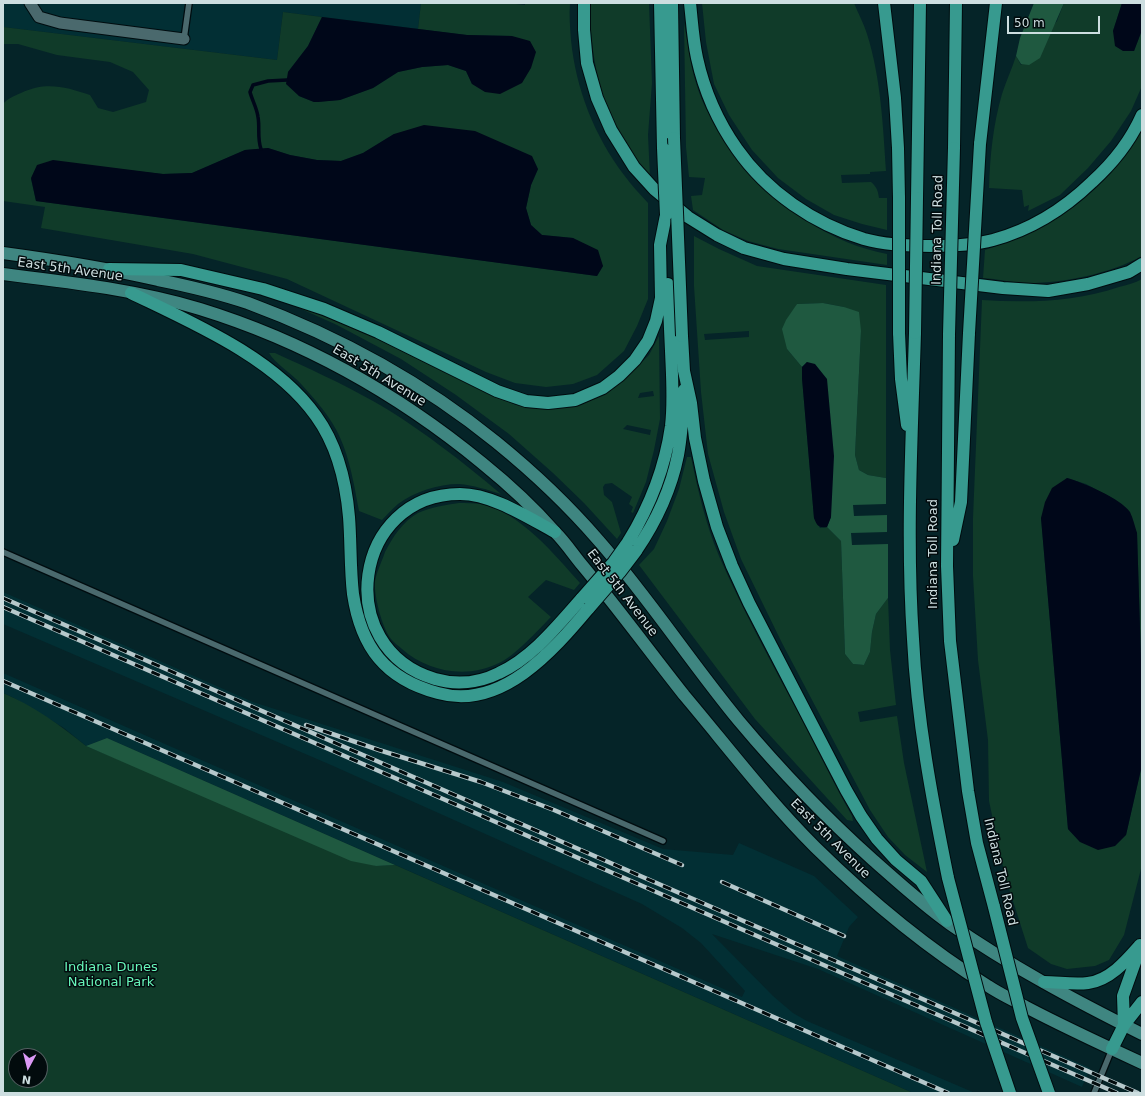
<!DOCTYPE html>
<style>
body{margin:0}
#map{position:relative;width:1145px;height:1096px;overflow:hidden;background:#052428;font-family:"DejaVu Sans",sans-serif}
canvas{display:block}
.frame{position:absolute;inset:0;border:4px solid #cddee0;pointer-events:none}
.north{position:absolute;left:8px;top:1048px;width:40px;height:40px;box-sizing:border-box;background:#020b0d;border:1px solid #535f61;border-radius:50%;rotate:187deg;font-size:11px;font-weight:700;line-height:16px;text-align:center;color:#cddee0}
.north::after{content:'';display:block;margin:auto;width:14px;height:18px;background:#db99f5;clip-path:polygon(50% 0,100% 100%,50% 72%,0 100%)}
.scale{position:absolute;left:1007px;top:16px;width:93px;height:18px;box-sizing:border-box;border:2px solid #cddee0;border-top:0;padding-left:5px;font-size:12px;line-height:14px;white-space:nowrap;color:#cddee0;-webkit-text-stroke:3px #020b0d;paint-order:stroke}
</style>
<div id="map">
<canvas width="1145" height="1096"></canvas>
<div class="frame"></div>
<div class="north">N</div>
<div class="scale">50 m</div>
</div>
<script>
const ctx = document.querySelector('canvas').getContext('2d');
ctx.lineJoin = 'round';
function paint(path, color) { ctx.fillStyle = color; ctx.fill(path, 'evenodd'); }
function stroke(path, color, width, dash) { ctx.strokeStyle = color; ctx.lineWidth = width; ctx.lineCap = dash ? 'butt' : 'round'; ctx.setLineDash(dash || []); ctx.stroke(path); }
function write(font, color, halo, rows, align = 'center') {
  ctx.font = font + ' "DejaVu Sans",sans-serif'; ctx.lineWidth = 3; ctx.setLineDash([]); ctx.textBaseline = 'middle'; ctx.strokeStyle = halo; ctx.fillStyle = color; for (const [text, x, y, turn = 0] of rows) {
    ctx.save(); ctx.translate(x, y); ctx.rotate((+turn || 0) * Math.PI / 180); ctx.textAlign = isNaN(turn) ? turn : align; if (halo) ctx.strokeText(text, 0, 0); ctx.fillText(text, 0, 0); ctx.restore();
  }
}
paint(new Path2D(`
 M3 3H421L418 29 283 12 277 60 3 27Z
 M3 592 253 702 503 782 663 849 733 855 739 843 814 876 858 917 849 927 837 956 1090 1068 1082 1087 818 969 712 934 773 996 793 1013 807 1021 975 1093H913L107 738 86 746 64 728 14 698 3 693V673L742 997 745 991 701 943 682 928 642 904 331 765 3 624Z`), '#022f34');
paint(new Path2D(`
 M421 3H507L525 5V3H570C569 15 570 27 571 40 576 89 594 135 624 175 631 185 640 194 648 203V299L637 326 624 351 597 375 573 384 546 387 515 383 486 372 287 279 193 254 41 228 45 207 3 201V104C8 98 14 96 21 93 46 81 66 87 90 95L98 108 113 112 146 102 149 90 133 72 110 62 57 55 18 44H3V27L277 60 283 12 322 17 308 46 288 72 299 96 314 102 340 100 373 88 398 72 422 67 448 65 466 71 472 84 512 36 467 35 418 29ZM394 134 538 169 531 185 526 208 531 225 542 235 573 238 603 266 597 276 36 201 31 179 109 168 163 174 192 173 245 150 268 148 290 155 317 160 341 161 363 153Z
 M589 3H649L652 83 648 135 650 177C637 160 623 142 613 123 596 86 591 44 589 3Z
 M702 3H854C858 13 864 24 867 34 881 78 883 126 886 171L870 172V174L841 175 842 183 871 182C877 187 878 191 879 198H887V230L862 224 834 215 806 199 778 178 752 150 729 115 714 84 706 42Z
 M1064 3H1122L1113 31 1134 51 1142 30V86L1131 111 1111 141 1088 168 1060 195 1028 211 1029 205 1024 207 1022 190 989 188C990 156 993 125 1002 94 1006 81 1012 69 1016 56L1021 65 1057 21Z
 M684 23C688 43 690 64 696 83 703 108 718 131 733 152 737 158 740 165 745 170 782 209 833 244 887 254V265L778 249 748 241 723 230 693 210 691 196 702 195 705 178 689 177 686 147Z
 M1142 129V256C1109 274 1061 284 1023 283 1010 282 997 279 983 278L985 250C1044 231 1088 205 1125 155 1131 147 1136 138 1142 129Z
 M694 236 719 249 757 266 886 285V478L868 475 859 470 855 455 861 331 844 307 823 303 797 304 787 349 802 367V378L814 518 820 528 827 527 841 541 845 654 853 664 864 665 870 652 872 632 876 614 888 598 890 650 896 705 858 712 860 722 897 716 904 763 927 872 905 855 888 837 870 810 782 643 741 559 724 512 708 454 701 392 694 286ZM749 331V337L705 340 704 334Z
 M1142 279V692L1137 533 1116 500 1086 484 1067 478 1041 518 1068 829 1080 842 1126 835 1142 765V865L1124 935 1109 960 1095 966 1067 969 1051 964 1028 948 1005 876 989 801 988 740 978 660 973 576V518L982 300C1028 303 1075 302 1119 287 1127 285 1135 283 1142 279Z
 M288 303 353 327 488 393 516 405 544 408 600 395 625 379 649 355 659 336 660 419 654 450 646 482 633 513 631 512 633 507 629 504 632 497 612 483 605 484 603 487 604 495 612 502 621 533 617 539 584 503 553 473 509 434 456 395 401 359 337 325ZM653 391 654 396 638 398 640 393ZM627 425 651 430 650 435 623 429Z
 M269 353H275C308 368 341 383 373 401 417 426 463 462 501 494 488 490 473 485 459 484 438 484 414 492 398 504 392 509 387 515 382 520L359 511C353 479 348 445 329 418 321 406 311 395 302 385 293 374 275 364 269 353Z
 M687 457H691C698 491 706 525 719 556 741 606 767 655 793 703 813 740 831 779 852 816L853 821 847 820 755 719 639 565 654 549 667 521 679 489Z
 M459 503C466 503 474 503 481 504 520 512 555 555 580 583L574 590 546 580 528 597 551 617C538 630 515 656 499 663 467 679 428 672 402 649 399 646 394 643 391 639 385 631 382 621 379 611 377 602 374 590 375 581 377 571 382 561 385 552 392 538 403 521 418 513 431 507 446 505 459 503Z
 M3 693C34 706 60 725 86 746L376 866 395 865 913 1093H3ZM16 1056H40V1080H16Z`), '#103b29');
paint(new Path2D(`
 M1034 3H1064L1040 58 1029 65 1021 64 1016 56 1020 38Z
 M823 303 844 307 859 312 861 331 855 455 859 470 868 475 886 478V504L853 505 854 516 887 515V532L851 533 852 545 888 544V598L876 614 872 632 870 652 864 665 853 664 845 654 841 541 827 527 831 517 807 362 802 367 787 349 782 329 786 320 797 304Z
 M107 738 395 865 376 866 351 861 86 746Z`), '#1f5940');
paint(new Path2D(`
 M1122 3H1142V30L1134 51H1123L1115 46 1113 31Z
 M322 17 467 35 512 36 530 41 536 52 531 68 522 83 500 94 485 92 472 84 466 71 448 65 422 67 398 72 373 88 340 100 318 102H314L299 96 286 84 288 72 308 46Z
 M424 125 475 131 532 156 538 169 531 185 526 208 531 225 542 235 573 238 598 250 603 266 597 276 36 201 31 178 37 165 53 160 163 174 192 173 245 150 268 148 290 155 317 160 341 161 363 153 394 134Z
 M807 362 815 364 827 379 834 456 831 517 827 527C819 528 817 526 814 518L802 378V367Z
 M1067 478C1084 483 1120 498 1130 512 1133 518 1135 527 1137 533L1142 692V765L1126 835 1115 846 1098 850 1080 842 1068 829 1041 518 1045 502 1052 488Z`), '#000719');
stroke(new Path2D(`
 M261 149C257 138 260 128 258 117 257 108 252 100 250 92L253 85 268 81 287 80`), '#000719', 3.5);
const lane = new Path2D(`
 M184 39 189 3
 M3 552 663 841
 M1094 1093 1112 1049`);
const street = new Path2D(`
 M30 3 39 17 60 23 184 39`);
const primary = new Path2D(`
 M3 253C55 260 107 268 158 280 188 286 218 293 248 303 337 336 422 382 496 442 533 472 568 505 599 541 649 598 691 663 739 721 781 771 825 817 873 860 898 882 923 905 950 924 1010 966 1076 1001 1142 1034
 M3 274C68 282 138 290 200 309 304 341 398 394 482 463 508 484 533 507 555 532 565 542 573 554 582 565 617 607 650 652 684 695 727 746 768 800 815 847 868 899 925 947 988 986 1000 994 1013 1000 1026 1007 1064 1027 1103 1045 1142 1063`);
const highway = new Path2D(`
 M584 3V30L587 63 597 98 611 130 634 167 654 189 688 217 717 235 744 248 784 259 847 269 1003 288 1048 291 1088 284 1129 272 1142 264
 M660 3 663 148
 M672 3 674 138
 M690 3C692 21 693 40 697 58 704 90 718 122 737 149 767 192 814 224 864 239 886 245 909 246 932 246 951 246 974 245 993 240 1030 230 1064 209 1092 182 1112 164 1131 140 1142 115
 M884 3 895 98 898 148 899 198
 M980 144 996 3
 M954 148 956 3
 M917 198 920 3
 M109 269 181 270 263 289 324 309 378 332 497 391 526 401 548 403 575 400 603 388 619 376 635 360 648 341 656 321 661 298 660 245 666 215
 M131 293C193 323 275 358 316 416 337 445 346 482 349 517 351 542 350 568 353 594 361 647 385 679 438 693 501 711 553 651 589 608
 M899 333 901 379 907 425
 M915 333C912 435 906 537 913 639 917 720 932 799 948 878
 M949 334 947 566 950 641 968 791 977 843 994 907
 M682 336 684 371 691 403 695 438 704 481 717 527 732 566 749 603 846 790 861 816 877 839 896 860 921 881 947 921
 M555 532C527 517 492 494 460 494 353 494 331 648 435 679 456 685 479 683 499 673 533 657 557 626 582 598
 M953 540 961 502 969 333
 M628 542C650 506 665 468 671 426 674 401 672 376 671 351 670 328 669 306 668 284
 M636 551C655 523 671 490 678 455 682 434 683 412 684 390
 M1044 982C1058 982 1074 985 1088 983 1110 980 1126 961 1140 945
 M1124 1025 1123 996 1139 951
 M1112 1049 1124 1025 1142 1002`);
stroke(lane, '#000c0f', 8);
stroke(street, '#000c0f', 13);
stroke(primary, '#000c0f', 14);
stroke(highway, '#000c0f', 14);
stroke(lane, '#4a696d', 5.5);
stroke(street, '#4a696d', 11);
stroke(primary, '#3f8681', 12);
stroke(highway, '#379a8f', 12);
const rail = new Path2D(`
 M3 598 1138 1093
 M3 607 1117 1093
 M3 681 948 1093
 M306 725 379 750 481 782 507 792 554 810 682 865
 M722 882 844 936`);
stroke(rail, '#b6c8cb', 4.5);
stroke(rail, '#020b0d', 3, [9]);
const highwayBridge = new Path2D(`
 M674 138 682 336
 M663 148 666 215
 M899 198V333
 M915 333 917 198
 M969 333 980 144
 M949 334 954 148
 M582 598 613 563 628 542
 M589 608 620 572 636 551
 M948 878 986 1022 1010 1093
 M994 907 1022 1018 1049 1093`);
stroke(highwayBridge, '#000c0f', 14, []);
stroke(highwayBridge, '#379a8f', 12);
write('13px', '#cddee0', '#020b0d', [
 ["Indiana Toll Road",938,230,-89],
 ["East 5th Avenue",70,270,8],
 ["East 5th Avenue",379,376,31],
 ["Indiana Toll Road",934,554,-90],
 ["East 5th Avenue",622,593,52],
 ["East 5th Avenue",830,839,45],
 ["Indiana Toll Road",1000,872,77]
]);
write('13px', '#68f8bb', '#020b0d', [
 ["Indiana Dunes",111,968],
 ["National Park",111,983]
]);
</script>
